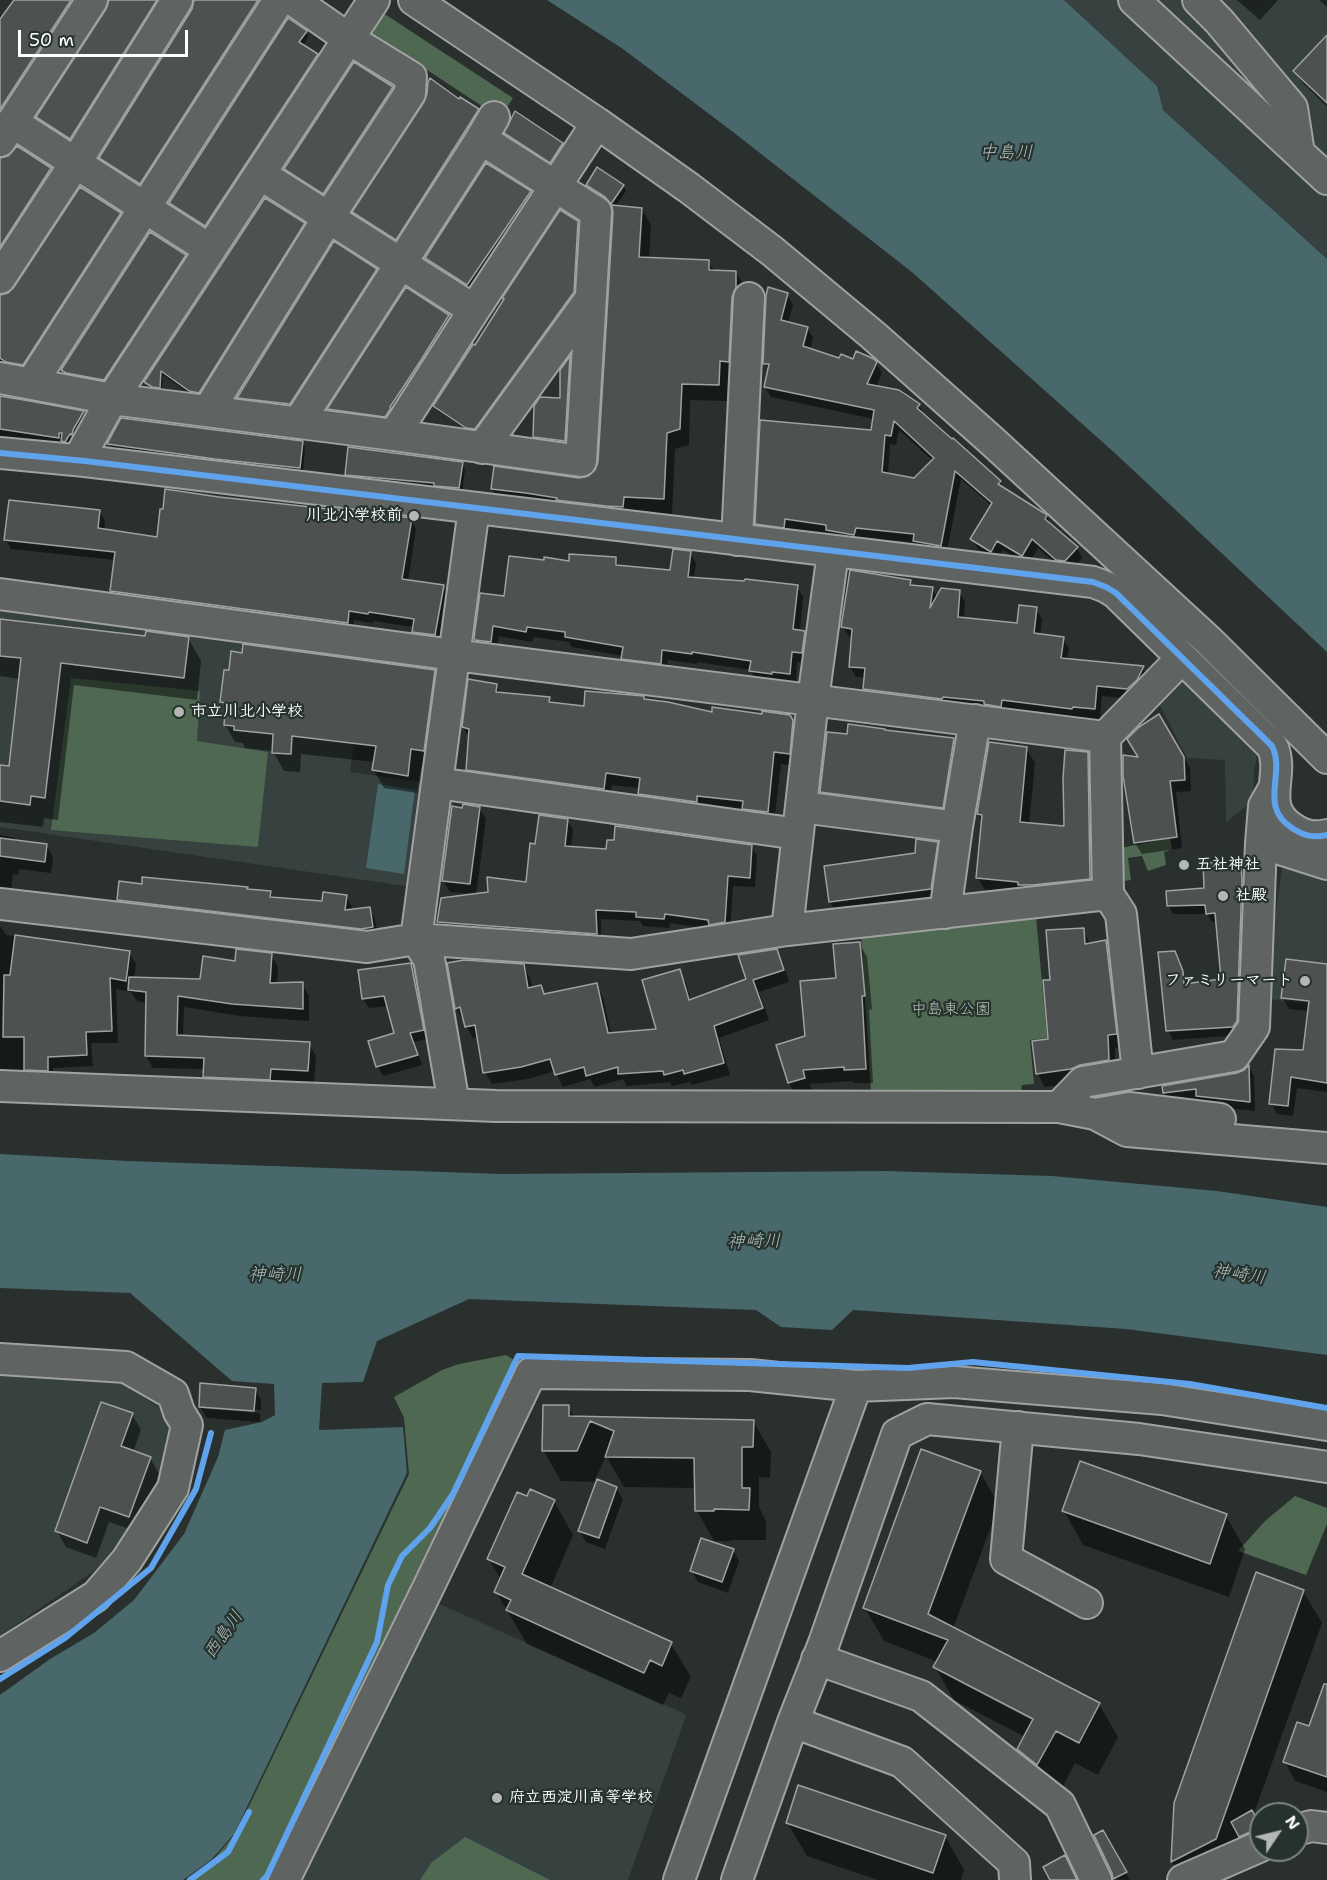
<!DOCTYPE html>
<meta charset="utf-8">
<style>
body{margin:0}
#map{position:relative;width:1327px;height:1880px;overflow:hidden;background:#29302d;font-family:"Shantell Sans",sans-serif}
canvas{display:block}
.north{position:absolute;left:1249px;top:1802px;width:60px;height:60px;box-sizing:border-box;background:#26332d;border:2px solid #7d8581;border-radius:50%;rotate:55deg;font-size:16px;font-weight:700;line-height:24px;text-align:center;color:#fff}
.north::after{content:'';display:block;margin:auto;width:21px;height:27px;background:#b4b7b6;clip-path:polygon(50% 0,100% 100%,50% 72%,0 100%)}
.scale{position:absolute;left:18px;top:30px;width:170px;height:27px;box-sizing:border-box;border:3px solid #fff;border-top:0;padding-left:8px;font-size:18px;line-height:21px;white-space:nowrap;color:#fff;-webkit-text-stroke:4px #26332d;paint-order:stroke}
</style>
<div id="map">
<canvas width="1327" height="1880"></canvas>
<div class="north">N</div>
<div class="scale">50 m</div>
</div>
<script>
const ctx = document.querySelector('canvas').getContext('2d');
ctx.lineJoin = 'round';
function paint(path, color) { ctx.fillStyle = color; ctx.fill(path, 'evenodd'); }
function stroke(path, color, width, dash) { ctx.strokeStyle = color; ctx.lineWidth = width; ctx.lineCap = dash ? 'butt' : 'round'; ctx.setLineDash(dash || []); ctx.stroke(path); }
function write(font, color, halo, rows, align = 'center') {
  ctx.font = font + ' "Shantell Sans","Klee One",sans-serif'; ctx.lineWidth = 4.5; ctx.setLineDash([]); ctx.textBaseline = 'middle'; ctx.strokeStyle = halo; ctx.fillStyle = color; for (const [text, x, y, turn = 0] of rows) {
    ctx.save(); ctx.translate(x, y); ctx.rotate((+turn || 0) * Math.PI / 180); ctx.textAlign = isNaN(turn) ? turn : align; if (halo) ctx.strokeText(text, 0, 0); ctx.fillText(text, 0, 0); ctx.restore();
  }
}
paint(new Path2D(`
 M1064 0H1327V259L1163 110 1157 86Z
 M0 604 366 653 350 772 426 783 412 887 0 827Z
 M1181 675 1259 744 1254 772 1253 801 1226 822 1225 760 1187 758 1157 700Z
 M1284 856 1327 873V1006L1270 999 1269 958Z
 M0 1366 58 1377 125 1384 160 1408 168 1425 170 1442 158 1479 142 1515 116 1552 91 1573 0 1636Z
 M433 1601 683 1713 686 1716 628 1880H299Z`), '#374140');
paint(new Path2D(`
 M380 11 513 98 500 118 368 31Z
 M71 678 200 691 197 741 268 752 258 847 51 830Z
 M1170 838 1172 849 1164 852 1166 865 1148 871 1142 856 1128 858 1131 880 1117 882 1116 849Z
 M1036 916 1047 1038 1030 1040 1034 1084 1022 1085 1020 1096 871 1091 861 935Z
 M506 1355 522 1365 271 1880H186L212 1861 236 1833 409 1474 404 1418 394 1397 442 1370 459 1364Z
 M1295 1496 1327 1508V1524L1306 1575 1238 1551 1265 1521Z
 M465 1837 550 1880H420L431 1863Z`), '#4f6852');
paint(new Path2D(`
 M547 0H1064L1157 86 1163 110 1327 259V652L1117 455 913 273 733 132 623 49Z
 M378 784 415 790 404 874 366 868Z
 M0 1154 128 1161 501 1174 885 1171 1052 1176 1217 1191 1327 1207V1355L1126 1329 853 1310 832 1330 781 1327 756 1310 469 1299 377 1341 363 1382 322 1383 319 1430 403 1427 407 1473 234 1834 211 1860 183 1880H0V1695L50 1659 94 1633 134 1600 184 1534 218 1457 225 1430 262 1422 275 1415 274 1384 232 1381 130 1293 0 1288Z`), '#48686b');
paint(new Path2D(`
 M13 0H78L0 120V15L3 17Z
 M111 0H163L74 144 41 123 38 117 108 10Z
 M195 0H265L143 189 104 163 101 158 193 10Z
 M1237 0H1278L1260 20Z
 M1319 0H1327V7Z
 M306 32 308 37 303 46 317 55 320 60 208 230 173 208 170 203Z
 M1327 53V105L1326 106 1302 82 1295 71Z
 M392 87 395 92 326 198 289 174 286 169Z
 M460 101 478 110 481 115 399 244 357 217 354 212 426 103Z
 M506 133 562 144 567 152 555 169 511 141Z
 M18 148 50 169 54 175 0 257V159L8 158Z
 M588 185 623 186 626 191 615 207 642 209 651 225 649 259 708 261 714 271 736 272 745 288 737 377H728L727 401 690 400 689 445 675 449 672 514 502 505 492 489 589 478 597 471 600 462 613 206 591 190Z
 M530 192 533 197 471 289 429 263 426 258Z
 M120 214 123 220 26 370 0 367V297L8 295Z
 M577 222 580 228 576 298 478 433 471 432 438 411 435 406 476 347Z
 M304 224 307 229 202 397 193 396 163 375 162 392 156 391 149 387 146 382Z
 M185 256 188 261 107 384 70 378 65 375 62 370Z
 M376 270 379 275 292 409 241 402 238 398Z
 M787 294 793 305 788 323 807 328 813 338 810 350 840 360 876 363 882 373 876 387 919 405 924 415 1000 482 1005 490 1046 516 1052 527 1077 548 1082 558 1071 571 1063 570 1038 548 1028 565 1003 550 997 561 978 549 972 539 992 506 961 479 946 556 920 551 915 543 861 537 860 545 833 540 830 534 790 529 789 537 763 534 757 524 872 431 874 419 771 397 765 387 769 371 765 364ZM899 430 933 461 915 480 888 475 890 444 896 445Z
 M448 316 451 321 388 421 332 414 329 409Z
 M570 359 572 363 567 446 538 442 535 437 562 400V370Z
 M0 397 83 413 90 423 72 452 0 439Z
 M302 442 305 447 303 472 218 464 111 448 109 443Z
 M462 463 465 470 462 494 350 481 346 474Z
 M219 498 411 520 416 529 408 581 443 587 448 596 440 644 418 641 413 632 414 627 373 621V623L354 620 352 632 117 600 112 591 115 560 11 549 6 540 99 511 105 521 104 530 159 539Z
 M690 553 696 563 694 579 797 587 803 597 800 631 804 632 810 643 807 663 797 662 796 684 757 682 751 670 697 662V664L668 660 666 674 629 669 623 656 572 647 569 642 533 637 532 642 499 636 496 652 483 651 476 640 506 598 570 563 615 558 620 567 671 571Z
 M910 581 913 587 932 589 937 597 959 591 965 602 964 619 1018 624 1036 609 1042 619 1040 636 1063 638 1069 649 1067 661 1143 668 1149 678 1133 699 1102 696 1100 719 1078 717V719L870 699 864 689 866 678 856 677 850 667 853 638 849 637 843 627Z
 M0 620 146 638H188L201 661 197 700 74 685 58 820 44 818 43 827 0 822V766L10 767 20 679 0 676Z
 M434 671 444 689 434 769 421 767 417 793 384 788 374 770 375 762 301 754 300 772 284 771 273 751 245 748 243 743 235 742 225 724 227 710 222 702Z
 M496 685 501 694 549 698 552 703 585 708 643 698 645 700 713 714 789 716 800 734 796 766 781 764 774 824 647 806 639 794 640 788 612 785 610 801 474 782 467 769 470 738 463 727Z
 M1159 716 1190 768 1191 791 1176 792 1182 848 1142 854 1135 843 1125 776 1140 758Z
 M952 739 956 746 946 813 825 798 822 792Z
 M1026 748 1035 763 1029 824 1066 827 1087 754 1095 768 1098 893 1026 896 986 892 978 878 983 823 978 814Z
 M479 808 486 819 476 895 527 884 537 845 567 820 573 830 571 848 608 851 752 846 757 856 755 887 733 886 730 932 670 923 669 928 643 926 640 921 601 919V944L444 932 439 922 471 894 450 892 443 881 464 810Z
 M0 835 15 838 17 841 46 845 53 857 51 873 19 869 18 875 13 874 10 899 0 900Z
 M937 843 945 858 939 904 839 917 830 902 825 867 917 855Z
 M1240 862 1245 871 1241 1031 1238 1035 1173 1040 1168 1030 1175 952 1180 962 1188 985 1223 981 1218 922H1212L1207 914H1173L1168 905 1205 890Z
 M270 893 273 899 323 903 346 896 352 907 351 911 369 909 375 919 378 937 124 910 119 900Z
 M0 926 6 935 129 952 136 964 134 978 201 980 237 963 271 955 278 967 277 984H302L309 996V1021L240 1016 184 1007 183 1037 309 1044 316 1056 314 1083 277 1080 276 1091 212 1089 205 1077V1069L153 1068 146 1056 147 1003 137 1001 131 992 116 989 118 1043H91L93 1066 53 1068 54 1082 0 1080Z
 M1083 929 1090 944 1106 942 1113 955 1123 1047 1115 1048V1073L1079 1082 1045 1087 1038 1074 1049 1041 1051 981Z
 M859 943 867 957 872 1009 869 1010 873 1083H854L852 1081 810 1084 812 1092 797 1097 789 1083 778 1046 806 1037Z
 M776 951 783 963 789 982 759 992 769 1020 719 1038 730 1075 692 1085 690 1082 672 1086 670 1082 627 1086 623 1079 595 1087 590 1079 563 1087 555 1071 528 1079 492 1084 485 1072 479 1037 473 1038 456 1008 523 965 530 978 532 988 541 986 546 995 596 985 603 997 611 1034 658 1031 679 971 686 983 691 1001 748 980Z
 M410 964 416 974 428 1039 414 1042 422 1065 383 1076 378 1067 370 1042 396 1034 389 1006 369 1008 363 999Z
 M1327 965V1092L1297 1088 1293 1116 1277 1114 1271 1103 1304 1052 1309 1011 1289 1009 1283 998Z
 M1249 1067 1254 1076 1255 1111 1203 1106 1199 1099 1170 1103 1165 1093 1164 1087 1237 1074Z
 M255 1389 261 1400V1410L205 1406V1409L260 1413V1422L207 1418 200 1407Z
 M568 1407 575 1418 753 1421 771 1452 770 1478 759 1477V1507L766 1521V1540H731V1541H714L697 1511 696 1488 624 1487 606 1456 595 1480 616 1488 623 1499 605 1549 586 1542 579 1531 597 1482 561 1481 543 1450Z
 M132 1414 141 1430 133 1452 150 1458 159 1474 138 1532 109 1522 96 1558 66 1547 57 1531Z
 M980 1472 999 1505 953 1629 1099 1704 1118 1737 1098 1775 1075 1763 1057 1797 1037 1782 1018 1749 1025 1737 954 1700 935 1667 938 1662 884 1641 865 1608ZM961 1680 1040 1721 1039 1724 961 1683Z
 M528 1498 554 1501 573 1535 550 1589 671 1644 691 1677 681 1698 669 1693 663 1705 527 1644 496 1592 501 1580 489 1559Z
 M1064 1511 1226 1516 1245 1549 1229 1597 1083 1545Z
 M733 1550 739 1561 728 1593 698 1582 692 1571Z
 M1303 1591 1322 1623 1253 1816 1261 1833 1183 1880 1172 1862 1176 1802Z
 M1327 1680V1792L1295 1781 1285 1762 1310 1728Z
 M787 1822 945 1836 964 1870 961 1880H878L807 1856Z
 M1102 1832 1130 1880 1114 1879Z`), '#0007');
const building = new Path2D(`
 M14 0H71L0 109V19Z
 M109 0H157L70 139 36 117 106 9Z
 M194 0H258L140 184 99 158 192 9Z
 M288 18 307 31 299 42 318 54 205 226 169 203Z
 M1327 35V103L1293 71Z
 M354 62 393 87 323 194 284 169Z
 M430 78 459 99 460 97 479 109 396 240 352 212 424 102 427 94 428 82Z
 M515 111 563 143 550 163 504 133Z
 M17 146 51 168 0 247V158L8 156Z
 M486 163 531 191 467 285 425 258Z
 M597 167 624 185 611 204 605 197 586 185Z
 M80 187 121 213 23 365 6 362 0 358V295L8 293 14 287Z
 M265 198 305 223 199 393 189 391 161 371 160 388 152 387 144 382Z
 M612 205 642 208 639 257 709 260V270L736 271V287L732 297 729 362 720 361 719 385 682 384 680 429 667 433 664 499 624 497 623 507 606 506 556 500 557 498 526 493 491 489 494 466 579 478 588 476 595 470 598 462 613 213Z
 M560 210 578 221 574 292 475 429 466 428 433 406 472 346 473 344 475 345 504 299 502 298Z
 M150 232 186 255 104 380 66 373 61 370Z
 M334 241 377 269 290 404 237 398Z
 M406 287 449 315 421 360 390 407 391 408 385 417 327 409Z
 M768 287 788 293 781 320 808 327 803 346 839 358 841 354 853 359 856 351 874 359 877 362 867 384 899 390 920 404 917 408 952 439 953 438 1001 481 998 484 1044 513 1047 515 1045 519 1078 547 1065 561 1056 560 1032 539 1022 556 997 541 991 552 970 539 992 503 955 471 941 546 913 541 914 534 856 528 854 535 826 530V525L785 519 784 528 755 524 760 420 871 430 874 410 764 387 769 364H763L766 296ZM894 421 934 458 914 478 882 472 885 435 891 436Z
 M570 356 565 441 533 437 534 406 540 397 560 398V370Z
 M0 396 30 401 84 411 73 430 72 435 70 434 65 442 61 441 62 433H59V438L0 429Z
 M121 418 303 441 300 468 215 459 107 444Z
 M348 447 463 462 459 488 434 486V483L345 475Z
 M165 489 219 497 412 518 402 579 444 585 435 635 412 632 414 619 369 612 368 614 349 611 348 623 110 591 115 552 4 540 9 500 100 510 98 528 157 537 160 509H163Z
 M673 549 691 551 688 577 744 581 745 579 798 585 793 629 805 631 802 653 792 652 790 674 772 672V674L749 671 751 661 692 652V654L662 650 661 664 621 659 623 647 565 637V632L527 627 526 632 493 626 491 642 475 640 474 638 480 593 504 596 509 556 544 560V557L569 561V554L616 557V565L670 570Z
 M850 570 911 580 910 585 933 587 930 608 941 588 960 590 958 617 1017 623 1019 605 1037 607 1034 633 1064 637 1061 658 1144 666 1137 680 1127 689 1097 686 1095 709 1073 707 1072 709 1002 700 1001 707 984 704V701L943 697 942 699 863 689 865 668 849 667 852 629 841 627Z
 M0 619 145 636 146 631 189 637 184 678 61 663 45 798 31 796 30 805 0 801V765L9 766 21 658 0 656Z
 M243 644 435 670 424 751 411 749 408 776 372 770 376 746 292 736 291 754 272 753 273 734 234 730V726L224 725 226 703 220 702 224 670H229L231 651 242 653Z
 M468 679 497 684 496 692 550 697 549 702 584 706 585 691 644 696V699L668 702 712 712V707L762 714V711L790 715 793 720 790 754 774 752 768 812 742 809 743 801 697 796V802L638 794 640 778 606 773 604 789 466 770 469 729 462 727Z
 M1159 714 1184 757 1185 780 1170 781 1177 837 1134 843 1123 776V755L1138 757 1127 739 1139 727Z
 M848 724 885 729V730L954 738 943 808 820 792 827 732 847 734Z
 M989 742 1027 747 1020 822 1064 826 1063 778 1065 750 1088 752 1090 879 1032 885H1018V882L976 878 982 815 977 814Z
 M463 804 480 807 470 884 442 881 452 806 462 808Z
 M539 815 568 819 565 846 606 849 607 840H614L615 826 752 845 750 878 728 876 725 922 709 925 708 920 665 914 664 919 636 917V912L596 910 597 934 437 922 441 898 488 892 487 877 526 882 530 843 535 844Z
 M0 838 47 844 45 862 0 856Z
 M916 839 938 842 931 889 829 902 824 866 915 853Z
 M1241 861 1242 880 1237 1021 1233 1027 1166 1031 1158 952 1175 951 1183 971 1184 984 1221 979 1215 913 1206 914 1205 905 1167 906 1166 891 1204 888 1203 863Z
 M142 877 248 887 247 889 271 891 270 897 322 901 323 892 347 895 345 910 370 907 373 927 361 929 117 900 119 881 142 884Z
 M1084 928 1085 944 1106 940 1117 1034 1108 1035 1109 1060 1080 1065 1071 1069 1036 1074 1032 1041 1048 1039 1043 980H1050L1046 930Z
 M15 935 130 951 126 981 110 978 112 1031 86 1032 87 1055 48 1057V1071L24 1070V1037H3L4 975H10Z
 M860 942 865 996H862L866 1069 844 1070V1067L803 1070 805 1078 788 1083 776 1045 805 1036 800 981 836 978 833 944Z
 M236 949 272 953 270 983 303 982V1009L232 1004 178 996 177 1035 310 1042 308 1071 271 1069 270 1080 203 1077 204 1058 145 1056 146 992 128 990 129 977 200 979 203 956 235 961Z
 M777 949 784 970 753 980 763 1008 714 1026 724 1063 684 1074 683 1070 664 1075 663 1071 618 1074V1067L586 1076 584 1067 555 1075 550 1059 521 1067 483 1073 475 1025 465 1027 460 1007 455 1009 447 963 464 960 524 964 528 988 541 985 544 994 597 983 608 1033 656 1029 642 980 680 969 689 1000 746 979 738 955Z
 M1286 959 1327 964V1083L1291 1077 1288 1106 1269 1104 1275 1049 1303 1050 1309 1001 1281 998Z
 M411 963 424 1030 410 1033 418 1055 376 1067 368 1041 394 1033 384 996 362 999 358 970Z
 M1249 1065 1250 1102 1196 1096V1089L1163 1093 1162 1086 1237 1073 1244 1070Z
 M200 1383 256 1388 254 1411 199 1407Z
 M101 1402 133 1413 121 1446 151 1457 129 1517 100 1507 87 1543 55 1531Z
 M543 1405H569V1416L754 1420 753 1447H742V1488H750L749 1510 714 1509V1511H695L694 1458 605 1457 614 1431 590 1421 577 1451H542Z
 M921 1449 981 1471 928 1614 1100 1703 1079 1743 1056 1731 1037 1765 1017 1749 1033 1719 933 1667 948 1640 863 1608Z
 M1080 1461 1227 1514 1210 1564 1062 1511Z
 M597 1479 617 1487 599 1538 578 1531Z
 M530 1489 555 1500 522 1574 672 1642 662 1666 650 1660 644 1673 506 1610 511 1600 494 1592 505 1567 487 1559 517 1492 527 1496Z
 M701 1538 734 1549 722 1582 690 1571Z
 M1256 1572 1304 1590 1216 1839 1171 1862 1174 1803Z
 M1324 1684H1327V1777L1283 1762 1297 1722 1309 1726Z
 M798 1785 946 1835 933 1873 786 1823Z
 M1252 1810 1261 1827 1239 1837 1231 1822Z
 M1103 1830 1127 1872 1113 1879 1112 1873 1094 1835Z
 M1065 1855 1077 1880H1050L1043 1867Z`);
paint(building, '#4d5151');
stroke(building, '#9fa2a0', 1.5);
const minor = new Path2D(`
 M414 0 597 123 689 188 772 251 874 336 992 441 1210 642 1327 758
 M1134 0 1327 179
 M1198 0 1219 21 1292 108 1299 153
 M12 122 209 249
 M0 141 92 0
 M260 174 474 310
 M0 278 76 162 177 0
 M0 378 112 399 394 435 581 461 596 212 481 139
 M31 384 279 0
 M208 411 328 218 410 93 411 77 349 39 293 0
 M298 423 481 139 494 117
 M394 435 474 310 597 123
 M482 448 591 298
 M0 453 85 461 1093 582 1106 587 1116 593 1272 746C1286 774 1258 806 1292 828 1304 836 1313 838 1327 835
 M78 460 112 399 374 0
 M737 540 749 298
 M0 594 454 655 1105 737
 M437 783 798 834
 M801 807 957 827
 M1261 843 1327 864
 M0 904 367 947 416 939 631 954 787 930 1108 894
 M945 913 957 827 975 720
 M787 930 813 700 833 552
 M1138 1073 1121 914 1108 894 1105 737 1182 658
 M0 1086 496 1106 1059 1107 1095 1114 1127 1131 1327 1148
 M454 1104 429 959 416 939 474 508
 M1059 1107 1083 1082 1234 1056 1254 1027 1261 843 1264 806 1273 790
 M1095 1114 1129 1108 1220 1119
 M0 1359 126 1367 173 1394 179 1412 187 1425 173 1488 127 1560 96 1596 0 1656
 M856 1386 954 1382 1162 1399 1327 1425
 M1018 1427 1006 1559 1087 1603
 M817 1659 921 1696 1060 1805 1096 1880
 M793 1722 902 1762 1014 1863 1015 1880
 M1297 1830 1311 1826 1327 1828
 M284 1880 429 1586 531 1373 750 1375 856 1386 679 1880
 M737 1880 793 1722 824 1643 897 1434 927 1419 1139 1439 1327 1467
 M1183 1880 1261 1846`);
stroke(minor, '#9fa2a0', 34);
stroke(minor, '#5f6362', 30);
stroke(new Path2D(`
 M0 453 85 461 1093 582 1106 587 1116 593 1272 746C1286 774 1258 806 1292 828 1304 836 1313 838 1327 835
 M0 1679 65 1638 151 1568 196 1489 211 1433
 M190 1880 228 1852 249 1812
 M263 1880 267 1876 377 1642 388 1585 402 1556 430 1528 453 1494 518 1356 908 1368 973 1362 1190 1384 1327 1408`), '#60a3ed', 6);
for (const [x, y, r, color] of [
 [414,516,6,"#b4b7b6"],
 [179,712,6,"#b4b7b6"],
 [1184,865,6,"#b4b7b6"],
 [1223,896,6,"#b4b7b6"],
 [1305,981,6,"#b4b7b6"],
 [497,1798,6,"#b4b7b6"]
]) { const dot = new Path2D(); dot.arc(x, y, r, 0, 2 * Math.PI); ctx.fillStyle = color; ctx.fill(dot); stroke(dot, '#26332d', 2); }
write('bold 16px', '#fff', '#26332d', [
 ["川北小学校前",402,516,"right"],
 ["市立川北小学校",191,712],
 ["五社神社",1196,865],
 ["社殿",1235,896],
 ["ファミリーマート",1293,981,"right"],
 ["府立西淀川高等学校",509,1798]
], 'left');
write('16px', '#b2bfb4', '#26332d', [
 ["中島東公園",951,1010]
]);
write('italic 18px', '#aebdbf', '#26332d', [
 ["中島川",1006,153],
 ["神崎川",754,1242,-1],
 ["神崎川",275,1275],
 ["神崎川",1239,1275,8],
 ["西島川",224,1635,-55]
]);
</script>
